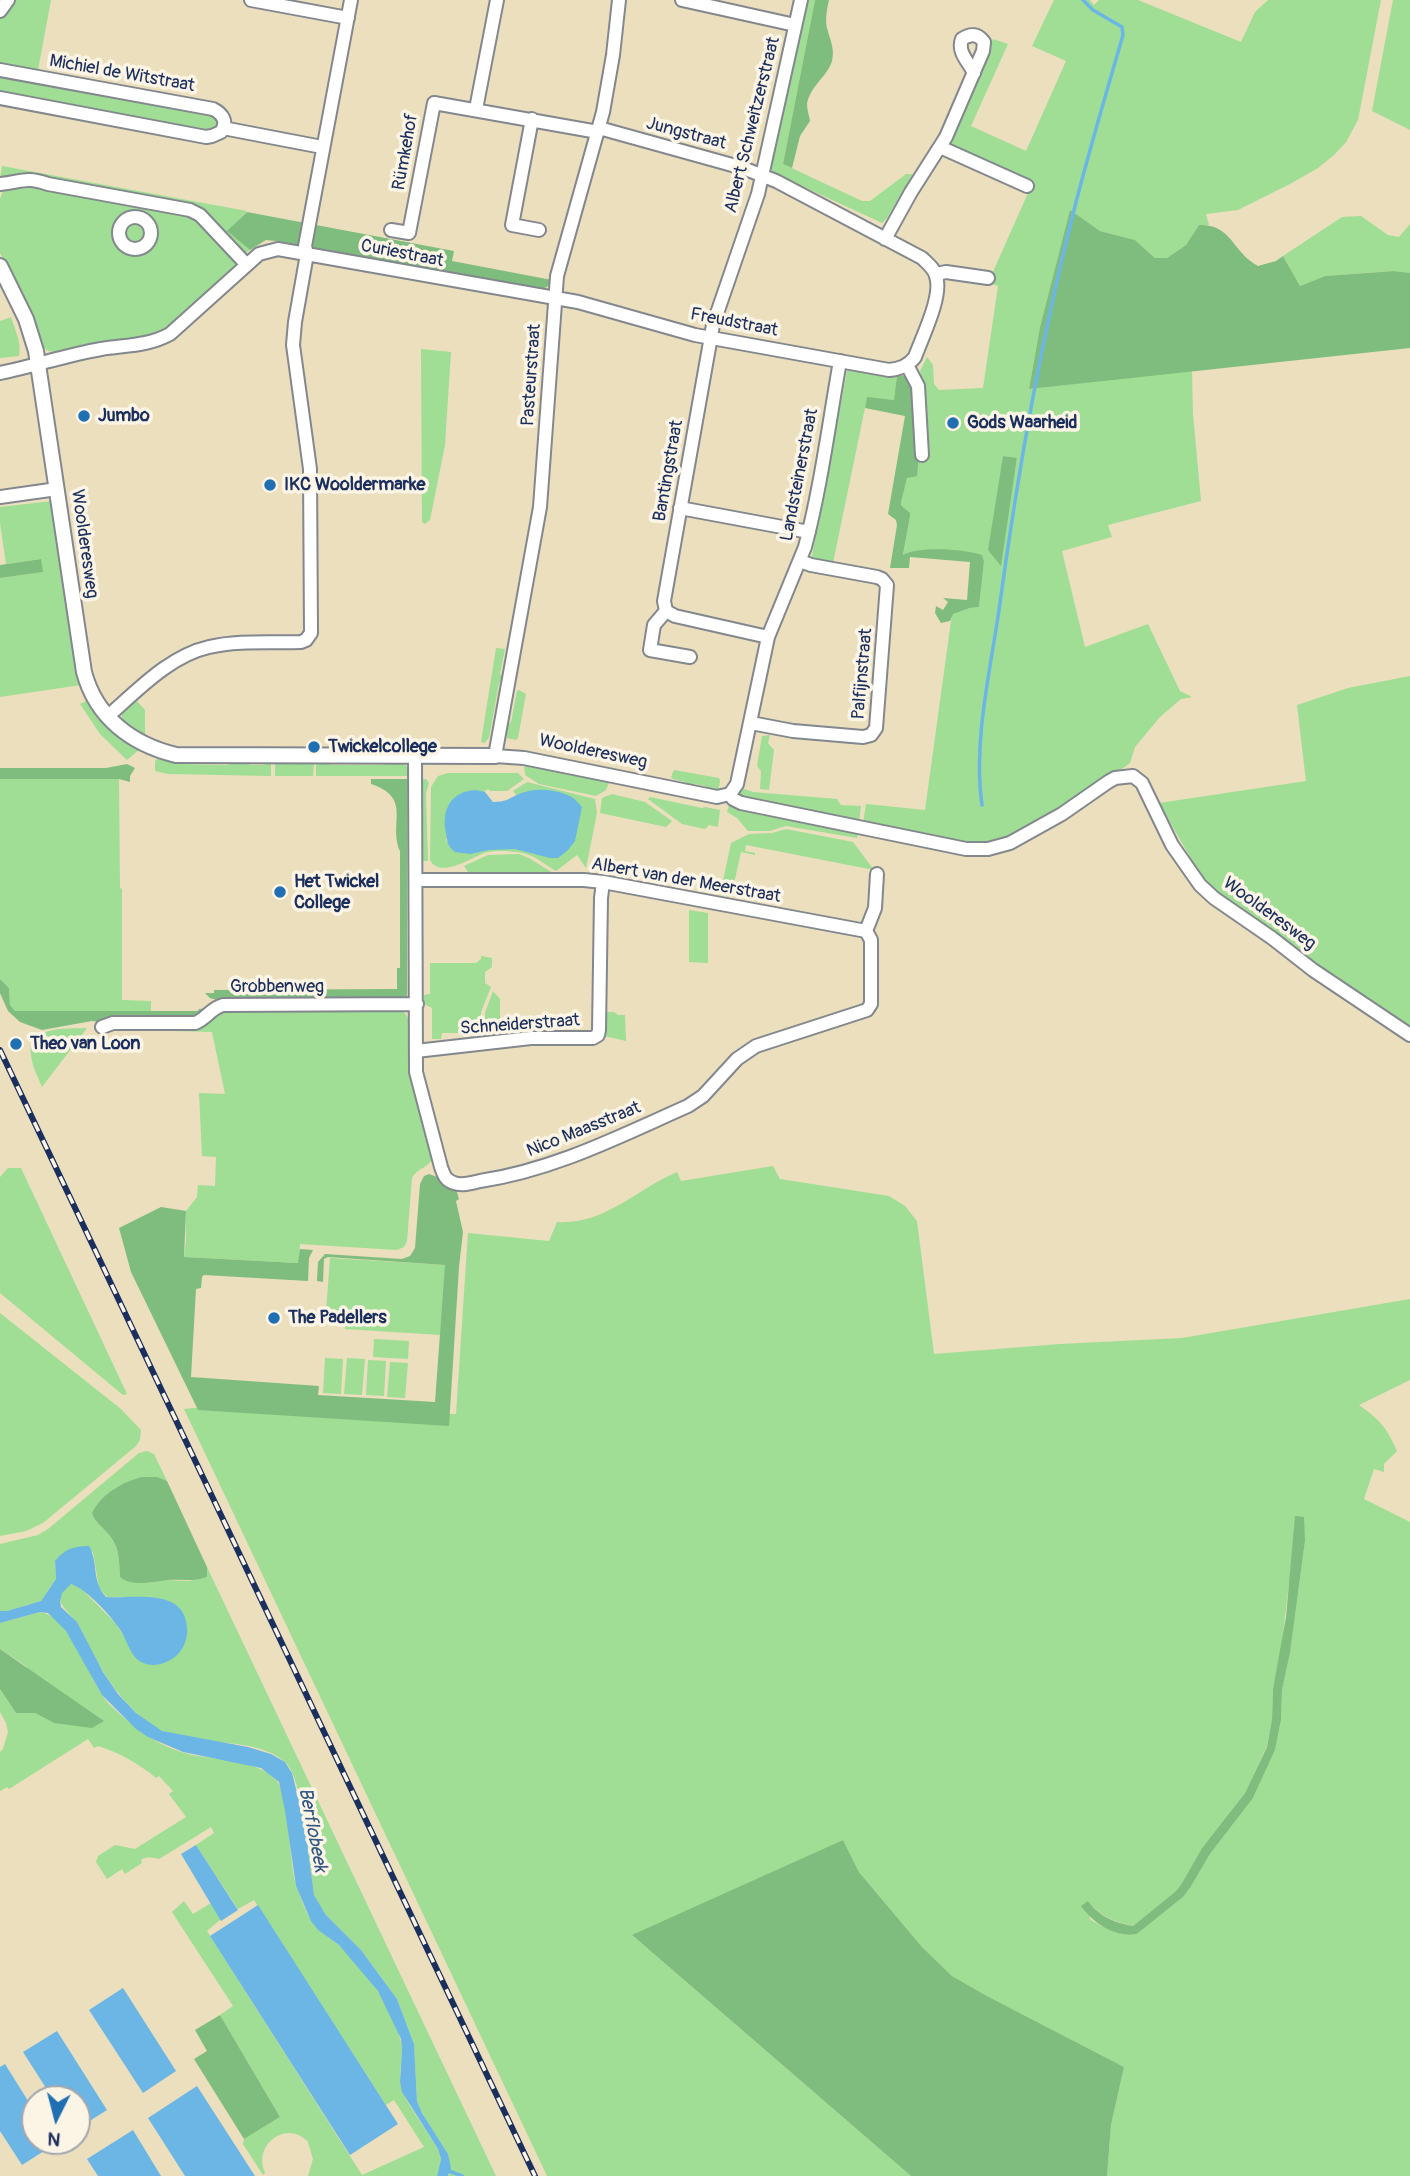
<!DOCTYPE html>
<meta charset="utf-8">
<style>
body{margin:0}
#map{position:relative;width:1410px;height:2176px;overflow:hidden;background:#ebdfbd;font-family:Pangolin,sans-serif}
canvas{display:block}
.north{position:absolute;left:21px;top:2085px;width:70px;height:70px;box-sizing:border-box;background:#fcf5e5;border:2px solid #a2a6af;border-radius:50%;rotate:186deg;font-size:19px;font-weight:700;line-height:28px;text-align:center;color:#1b2f5e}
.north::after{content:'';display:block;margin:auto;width:24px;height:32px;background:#1f6fb2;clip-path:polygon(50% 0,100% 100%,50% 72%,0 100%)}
</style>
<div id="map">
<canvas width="1410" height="2176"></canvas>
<div class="north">N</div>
</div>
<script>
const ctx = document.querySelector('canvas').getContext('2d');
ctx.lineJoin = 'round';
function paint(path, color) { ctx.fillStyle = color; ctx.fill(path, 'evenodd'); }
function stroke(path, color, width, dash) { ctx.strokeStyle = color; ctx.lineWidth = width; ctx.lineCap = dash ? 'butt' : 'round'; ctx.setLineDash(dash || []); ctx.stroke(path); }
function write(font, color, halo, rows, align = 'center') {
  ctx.font = font + ' Pangolin,sans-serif'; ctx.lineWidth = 7; ctx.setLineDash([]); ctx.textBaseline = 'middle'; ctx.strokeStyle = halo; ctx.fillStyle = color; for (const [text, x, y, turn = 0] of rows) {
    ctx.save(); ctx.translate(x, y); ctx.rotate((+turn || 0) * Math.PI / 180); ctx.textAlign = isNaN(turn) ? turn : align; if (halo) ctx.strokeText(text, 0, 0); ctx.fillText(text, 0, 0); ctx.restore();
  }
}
paint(new Path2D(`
 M13 0H51L38 70 0 63V19Z
 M805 0H815L783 164 862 201H870L906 174H913L887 218 882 223 774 173 769 166Z
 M1054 0H1090L1094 5 1099 0H1138L1241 42 1255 12 1268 0H1381L1358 120 1346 142 1334 155 1318 168 1290 184 1238 210 1206 214 1209 225H1199L1186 245 1167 258H1155L1135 240 1100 231 1070 211 1040 327 1029 389 1192 370 1193 414 1201 501 1108 525 1112 537 1062 551 1085 647 1148 624 1180 691 1192 697 1181 699 1160 717 1135 747 1130 763 1087 796 1007 841 972 846 863 823 866 804 925 810 951 621 952 614 970 608 979 607 984 562 903 556 910 516V513L901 505V502C905 481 910 464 930 454L924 385 920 371 927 357 933 365 934 384 939 390 983 388 998 286 988 283 1032 184 952 148 949 141 993 39 1008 44 971 126 1026 151 1066 61 1032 46ZM1003 456 1017 459 1000 565Z
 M1393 0H1410V130L1372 111Z
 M0 74 211 113 219 120 216 130 212 132 0 94Z
 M2 166 247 211 228 231 250 250 236 261 235 267C214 287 183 322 157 334 132 346 90 348 61 353L48 351 42 346 26 302 0 253V199L7 180 0 178Z
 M1361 216 1388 235 1399 237 1410 224V273L1394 271 1325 276 1300 286 1283 256 1342 217Z
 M11 317C15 330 22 343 19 356L0 358V321Z
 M421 349 451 352 445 445 430 520 425 524 422 522Z
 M855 368 897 375 894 400 867 398 832 568 811 561 847 371Z
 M52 501 68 622 81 685 0 697V578L42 572 40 559 6 564 0 523V507Z
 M496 648 505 649 500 674 503 678 499 683 489 738 484 743 481 742Z
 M1410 676V1025L1406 1028 1225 901 1206 885 1159 803 1306 781 1297 705 1348 688Z
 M519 690 526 694 518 738 516 740 507 738V725L511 722 517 691Z
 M135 699 145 710V738L122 721V711Z
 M88 700C101 721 117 737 140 749L127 760 100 734 80 704Z
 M770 735 768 743 774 750 769 790 760 789 761 771 757 766 762 736Z
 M160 757 173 760 176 764 228 765 231 761H246L250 765H264L271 761V776L168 774 155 771V761Z
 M275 761H298L299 764H314L313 776H275Z
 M316 761 328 762 331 765H383L388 761H398L407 766 410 776H316Z
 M524 764 609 782 606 790 596 796 539 784 525 775Z
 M674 770 719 778 720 781 718 792 708 790 705 786 694 784 688 786 685 782 673 779 671 777Z
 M448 773H518L524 779 507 791H490L488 789 484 792H478L476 790 446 839V841L485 849 508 847 582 809 570 796 544 791 516 795 513 791 527 782 595 799 597 813 586 868 577 855 556 871C544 864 532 853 517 852 507 851 494 850 484 853 471 858 440 879 430 860L431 787 438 776Z
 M0 779H119L120 888 122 889V1000L151 1001V1011H15L10 1005 9 988 0 979Z
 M421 779H426L429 783 426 794 428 861H421Z
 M741 788 753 792 837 799 841 805 861 806 859 823 742 799 737 795Z
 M612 794 645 802 672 821 666 827 600 813 602 798Z
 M650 797 702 808 705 807 720 810 718 827 709 825 705 829 682 824 648 799Z
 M730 802 858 831 857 838 786 826 770 831H748L737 818 727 812Z
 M786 829 853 842 874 870 746 845 745 851 755 853V855L741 852 731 897 720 895 731 843 749 834 772 833Z
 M519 854 529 858 553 873V875H470L464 866 488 855Z
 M689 910 708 913V963L689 962Z
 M481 956 492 958V967L485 972V983L491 987 481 1012V1027L471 1028 466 1033H442L441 1039H432V1008L424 1004V995L430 994V963H476L481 959Z
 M493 991 500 999V1032L487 1034 485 1032V1013Z
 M220 1010H401C417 1020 410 1050 411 1067 412 1097 425 1128 433 1157 429 1168 417 1168 412 1178L407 1241 404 1247 397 1250 300 1244 299 1263 184 1257 186 1241V1211L197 1197 198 1185 215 1186 216 1157 202 1156 199 1093 225 1094 212 1032 173 1031 172 1026Z
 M605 1012H614L618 1015H625L626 1041 604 1036Z
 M87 1028 42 1087C38 1077 32 1066 31 1055 27 1025 68 1029 87 1028Z
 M773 1166 780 1179 889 1196 905 1206 917 1221 934 1354 1060 1344 1182 1338 1410 1299V1380L1359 1405C1380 1420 1387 1428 1397 1451L1384 1464V1472L1374 1469 1364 1499 1410 1522V2176H1107L1111 2125 1124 2067 987 1996 952 1976 922 1947 859 1872 843 1840 633 1936 911 2176H547L184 1409 204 1407 456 1414 468 1233 549 1241 557 1222C605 1225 635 1190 677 1172L681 1181ZM1305 1541 1290 1653 1282 1690 1281 1720 1275 1750 1253 1798 1210 1854 1190 1888 1183 1897 1137 1934C1122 1937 1103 1928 1090 1919L1088 1901C1101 1917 1113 1921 1133 1926L1176 1891 1182 1883 1202 1848 1245 1793 1267 1746 1272 1719 1273 1689 1281 1651 1289 1583Z
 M8 1168H21L127 1394 123 1395 0 1293V1177Z
 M330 1258 446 1265 440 1335 345 1329V1312H326Z
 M0 1313 121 1409 141 1430 140 1440 136 1446 43 1523 26 1531 0 1536Z
 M374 1339 409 1341 408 1359 373 1357Z
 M325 1358 343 1359 341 1394 323 1393Z
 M347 1358 365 1359 362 1395 344 1394Z
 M368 1360 386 1361 384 1396 366 1395Z
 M390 1362 408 1363 405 1398 387 1397Z
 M147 1451 154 1454 167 1481C139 1471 105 1487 92 1513 95 1524 106 1529 112 1539 120 1550 119 1564 120 1577L149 1583 168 1580 189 1581 206 1577 207 1567 496 2176H448L450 2173 448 2154 422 2113 417 2101 414 2044 397 1999 361 1950 326 1915 314 1895 297 1786C294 1778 292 1768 285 1762 255 1734 185 1749 151 1725 125 1706 106 1679 91 1650 86 1641 82 1630 76 1622 67 1609 47 1597 71 1584L79 1586 116 1624 123 1635 148 1597H107L99 1588 93 1552 55 1561 56 1579 41 1601 7 1611H0V1544L38 1535 48 1529 139 1453Z
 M40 1612C72 1616 89 1684 111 1706 132 1726 153 1743 181 1752 209 1761 256 1758 276 1780 289 1794 289 1865 297 1888 301 1899 306 1912 312 1922 319 1932 330 1938 340 1946 353 1958 367 1975 377 1990 386 2003 401 2033 402 2048 402 2062 398 2076 402 2090 406 2103 430 2135 438 2149L441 2159 437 2176H308L313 2159 308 2142C288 2119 252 2144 265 2173L263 2175 243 2144 244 2139 280 2117 220 2015 233 2006 172 1912 184 1901 193 1914 211 1903 221 1919 207 1931 362 2175 424 2147 394 2100 386 2105 254 1900 238 1909 196 1845 214 1833 211 1827 159 1859C152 1857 146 1856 141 1860L142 1863 125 1874 122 1869 107 1879 96 1862 98 1856 115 1845 135 1849 186 1817 169 1794 173 1791 159 1776 156 1778C138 1763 120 1753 98 1746L94 1748 88 1739 9 1789 7 1787 0 1791V1752L3 1749 8 1732 6 1723 0 1712V1689L16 1713H35L54 1723 26 1666 0 1649V1623Z`), '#9fde94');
paint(new Path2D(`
 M815 0H829C827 8 825 20 827 28 830 40 835 48 832 61 827 77 810 86 807 104 807 110 809 115 810 121L800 136 792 168 783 164Z
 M1070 210 1100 231 1135 240 1155 258H1167L1186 245 1199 225C1232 224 1232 252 1258 266L1276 261 1283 256 1300 286 1325 276 1394 271 1410 273V348L1029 389 1040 327Z
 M247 212 454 251 452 261 552 280 547 287 536 291 284 242 266 240 250 250 227 231Z
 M897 375C903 376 909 376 912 382 920 397 920 458 917 476L907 478 901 502V505L910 513V516L903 555C920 546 963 549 982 555L984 562 979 607 970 608 953 614 950 621 941 623 935 613 936 606 943 610 948 602 943 598 967 600 970 562 910 557 909 568H890L897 525 896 520 888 514 905 416 865 408 867 397 894 400Z
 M1003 456 1017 458 1001 566 988 550Z
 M41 559 43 572 0 578V565Z
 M127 764 135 768 130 776V782L119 779H0V768H106Z
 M371 779H407V996L402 999 220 1001 210 998 205 993H214V990L397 989V968H400V851C388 823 413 798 371 784Z
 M0 968V979L9 988 10 1005 15 1011H198L199 1009 208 1008 198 1017 99 1022 92 1021 42 1030 20 1022 8 1011 0 993Z
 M429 1174 437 1177 445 1187 456 1189 459 1199 456 1201 463 1232 459 1267 449 1426 198 1410 131 1272 119 1228 161 1207 186 1211 184 1257 298 1263 300 1249 313 1250 309 1258 308 1281 204 1275 202 1277 201 1288 196 1289 191 1377 319 1386 318 1395 435 1402 445 1265 328 1257 324 1259 323 1282 317 1281 318 1262 325 1254 402 1259 410 1256 415 1248 420 1184 424 1176Z
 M143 1477H157L167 1481 207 1567V1577C193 1582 182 1579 168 1580 153 1582 132 1587 120 1577 119 1563 120 1548 110 1536 104 1528 95 1523 92 1513 101 1494 123 1481 143 1477Z
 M1295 1516 1304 1517 1305 1541 1290 1653 1282 1690 1281 1720 1275 1750 1253 1798 1210 1854 1190 1888 1183 1897 1137 1934C1115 1938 1093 1923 1081 1906L1088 1901C1100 1917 1113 1922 1133 1926L1176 1891 1182 1883 1202 1848 1245 1793 1267 1747 1272 1719 1273 1689 1286 1617Z
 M0 1649 104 1721 92 1728 54 1723 35 1713H16L0 1689Z
 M843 1840 859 1872 922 1947 952 1976 987 1996 1124 2067 1111 2125 1107 2176H911L632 1935Z
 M220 2015 280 2117 244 2139 194 2059 207 2051 195 2030Z`), '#7fbd7e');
paint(new Path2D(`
 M476 790 485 792 493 802C506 802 508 799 519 794 534 787 556 789 570 796 575 798 579 804 582 807L575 841 568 850 558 858H550L515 849 489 850 470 854 455 852C448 847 447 841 446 833 441 810 451 791 476 790Z
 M85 1546H89C99 1564 91 1580 106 1597 133 1599 184 1587 187 1627 188 1638 184 1649 176 1656 166 1664 153 1668 141 1662 131 1657 127 1641 121 1631 112 1617 87 1589 71 1584L62 1593 60 1601 61 1607 77 1622 103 1672 118 1694 136 1713 162 1731 248 1747 271 1754 285 1762 292 1773 304 1821 314 1895 326 1915 361 1950 397 1999 414 2044 417 2101 422 2113 448 2154 451 2168 448 2176H437L441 2159 438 2149 402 2092 400 2082 402 2049 401 2039 378 1991 339 1945 318 1930 311 1921 296 1886 285 1811 279 1782 261 1768 183 1752 148 1737 136 1729 102 1695 66 1631 48 1613 40 1612 0 1623V1611H7L41 1601 56 1579 55 1561C64 1550 71 1547 85 1546Z
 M196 1845 238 1910 221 1921 181 1854Z
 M258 1905 398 2124 350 2155 210 1936Z
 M123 1988 176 2071 143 2093 89 2010Z
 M57 2031 107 2110 77 2129V2099H53L23 2052Z
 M5 2064 35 2112V2141H54L55 2144 22 2165 0 2131V2067Z
 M197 2086 255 2176H185L148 2118Z
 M133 2130 161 2176H98L87 2159Z`), '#6cb6e5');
stroke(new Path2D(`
 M982 805C973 743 990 672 999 610 1017 477 1040 344 1073 214 1088 154 1106 94 1123 35L1122 27 1093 10 1083 0
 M446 2170 462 2176`), '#6cb6e5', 3.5);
const minor = new Path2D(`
 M251 0 348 18
 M619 0 613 55 603 112 557 276 540 507 495 756 524 758 717 797 730 794 733 799 741 803 966 849H988L1010 843 1062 814 1108 782 1115 778 1133 776 1142 783 1172 845 1200 885 1214 898 1272 938 1313 970 1410 1035
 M682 0 795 25
 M0 11 8 0
 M0 70 213 109C223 114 228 122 221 132L212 136 206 137 0 98
 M476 109 497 0
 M532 119 512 225 539 230
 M223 128 322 147
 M940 147 1027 186
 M0 184C22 182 25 176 48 184L190 210 200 215 247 265
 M119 233a16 16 0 1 1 32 0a16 16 0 1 1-32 0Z
 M391 230 409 233 434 103 598 132
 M885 239 911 192 946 137 983 51 984 42C978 34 971 33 962 39 957 52 968 61 974 73
 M936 274 946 272 988 278
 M907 365 918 386 922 455
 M0 373C34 366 67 355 101 349 126 345 148 346 170 334L259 254 278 249 578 302 695 335 889 370C900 369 908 366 915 357 922 337 943 296 936 276 934 268 928 264 922 258L776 181 743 168 599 128
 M0 497 57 489
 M680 508 809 532
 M666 611 654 625 650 650 690 657
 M768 637 675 616 666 611 664 601 713 325 758 194 801 0
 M107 717C137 691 169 656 209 647 238 640 271 643 301 642L306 640 311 633 310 469 293 345 295 322 307 254 305 246 351 0
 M751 723 793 731 863 737 871 735 876 728 887 585 882 579 877 577 811 565 800 561
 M415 755 416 1072 441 1167C444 1175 445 1180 454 1183 462 1186 472 1183 480 1181 554 1170 620 1136 688 1106L703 1096 737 1059 756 1046 867 1010 871 1004V940L866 931
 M730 794 737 784 768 637 805 547C821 486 829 423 840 361
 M416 880H584L603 882 866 931
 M866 931 875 908 877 874
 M102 1027 113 1023H195C206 1019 211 1008 223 1005L417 1004
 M416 1051 531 1038H593L598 1035 599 1030 601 898 603 882`);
const tertiary = new Path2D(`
 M0 266 26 319 36 351 84 672C96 717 131 744 176 755L495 756`);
stroke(minor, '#83878e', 16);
stroke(tertiary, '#83878e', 18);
stroke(minor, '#fff', 12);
stroke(tertiary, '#fff', 14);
const rail = new Path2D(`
 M0 1050 535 2176`);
stroke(rail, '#1b2f5e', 6);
stroke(rail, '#fcf5e5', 3.5, [10]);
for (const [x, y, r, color] of [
 [84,416,7,"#1f6fb2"],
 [953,423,7,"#1f6fb2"],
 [270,485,7,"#1f6fb2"],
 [314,747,7,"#1f6fb2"],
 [280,892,7,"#1f6fb2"],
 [16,1044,7,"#1f6fb2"],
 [274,1318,7,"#1f6fb2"]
]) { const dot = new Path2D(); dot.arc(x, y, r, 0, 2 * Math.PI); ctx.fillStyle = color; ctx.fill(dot); stroke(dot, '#fcf5e5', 2.5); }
write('18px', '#1b2f5e', '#fcf5e5', [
 ["Michiel de Witstraat",122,74,10],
 ["Albert Schweitzerstraat",753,125,-76],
 ["Jungstraat",686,134,15],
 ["Rümkehof",406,152,-80],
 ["Curiestraat",402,254,11],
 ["Freudstraat",734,323,11],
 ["Pasteurstraat",532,375,-86],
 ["Bantingstraat",669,471,-80],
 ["Landsteinerstraat",800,475,-79],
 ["Woolderesweg",84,544,82],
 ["Palfijnstraat",863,674,-85],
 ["Woolderesweg",593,752,12],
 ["Albert van der Meerstraat",686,881,10],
 ["Woolderesweg",1269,914,36],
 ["Grobbenweg",277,987],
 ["Schneiderstraat",520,1025,-4],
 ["Nico Maasstraat",584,1130,-22]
]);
write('bold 18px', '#1b2f5e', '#fcf5e5', [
 ["Jumbo",98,416],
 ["Gods Waarheid",967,423],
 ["IKC Wooldermarke",284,485],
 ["Twickelcollege",328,747],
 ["Het Twickel",294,882],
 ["College",294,903],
 ["Theo van Loon",30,1044],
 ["The Padellers",288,1318]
], 'left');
write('italic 19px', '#335886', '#fcf5e5', [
 ["Berflobeek",312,1830,79]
]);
</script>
